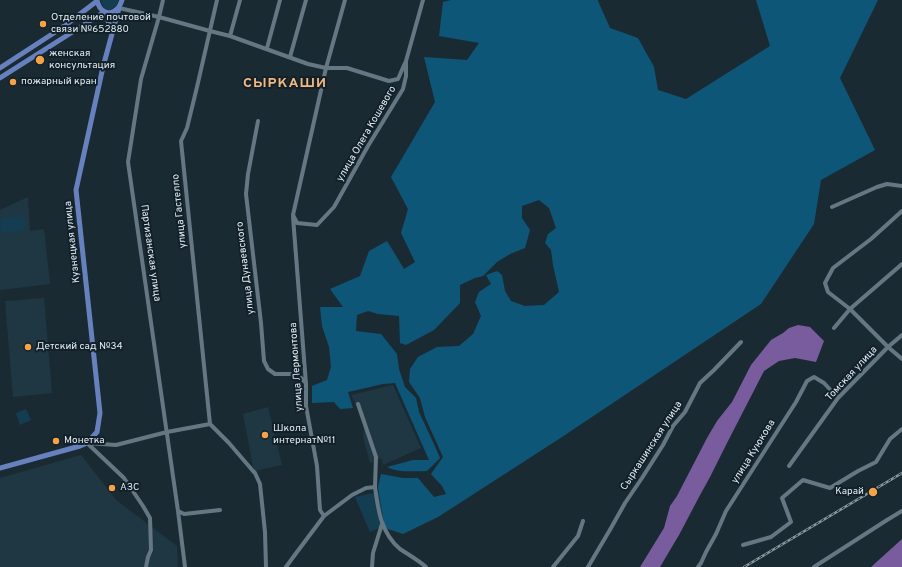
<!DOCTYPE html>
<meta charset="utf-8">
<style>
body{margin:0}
canvas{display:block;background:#1a2a33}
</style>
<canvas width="902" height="567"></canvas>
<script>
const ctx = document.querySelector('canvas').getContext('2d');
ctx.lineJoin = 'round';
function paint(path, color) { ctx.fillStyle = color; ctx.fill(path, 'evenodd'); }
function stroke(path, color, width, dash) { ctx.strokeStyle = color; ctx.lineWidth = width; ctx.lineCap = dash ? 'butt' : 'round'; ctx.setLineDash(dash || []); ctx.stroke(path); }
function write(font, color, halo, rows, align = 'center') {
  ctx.font = font + ' Overpass,sans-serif'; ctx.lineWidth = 4; ctx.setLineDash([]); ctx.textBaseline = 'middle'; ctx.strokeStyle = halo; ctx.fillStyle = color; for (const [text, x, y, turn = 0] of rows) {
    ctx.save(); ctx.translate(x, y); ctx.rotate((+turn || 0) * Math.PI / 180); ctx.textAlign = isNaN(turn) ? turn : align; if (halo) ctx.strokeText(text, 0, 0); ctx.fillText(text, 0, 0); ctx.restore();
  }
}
paint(new Path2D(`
 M28 197 30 231 44 229 50 284 0 290V210Z
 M44 298 52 393 13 397 5 301Z
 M393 385 421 448 383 465 382 458 370 463 363 437 365 424 351 395Z
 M268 407 282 465 254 471 243 414Z
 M81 455 116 500 177 546 178 567H0V478Z`), '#1f3643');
paint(new Path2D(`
 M101 0H119L116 6 110 10C104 9 101 5 101 0Z
 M21 216C26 218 28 228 22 231L4 233 0 230 1 219 3 218Z
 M26 409 31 420 20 425 16 413Z
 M392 489 399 519 370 532 355 497Z`), '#143d52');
paint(new Path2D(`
 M451 0H598V1L610 28 638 38 654 67 658 90 686 99 770 46 756 0H878L840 78 875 150 821 180 814 224 761 304 559 439 438 517 403 534 385 528 378 487 381 474 403 478H418L434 497 446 494 442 486 431 474 443 457 425 417 420 398 409 382 410 369 418 357 437 347 459 346 473 334 481 316 475 302 479 292 491 284 486 275 497 271 502 275 505 291 511 301 525 306 544 305 559 292 553 265 551 250 545 243 548 234 556 228 549 208 539 200 522 206V218L530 230 525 248 510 254 497 262 483 276 475 278 460 285V303L434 330 406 345 400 343 399 316 378 314 368 311 357 315 356 331 381 334 397 354 399 369 405 387 416 398 419 412 433 442 440 458 427 471C414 471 399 473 387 467L413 460H429L395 383 383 384 348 392 353 408 340 409 334 402 312 403V386L327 380 331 367 329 347 322 326 320 307H343L330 289 360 276 369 251 387 241 404 269 415 262 401 233 408 209 391 177 435 102 424 57 467 60 479 43 439 36 443 2Z`), '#0e5677');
paint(new Path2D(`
 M798 325 810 327 824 341 816 362 795 358 779 361 764 371 727 443 710 477 699 497 679 535 660 567H640L664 528 670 506 677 496 707 438 717 421 732 402 751 365 771 340 783 333 789 328Z
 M902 539V567H871Z`), '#785c9e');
stroke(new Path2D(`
 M163 0 159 17 141 79 128 162 178 511 184 514 220 510
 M345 0 326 68 293 215 297 223 317 225 334 207 368 146 403 89 406 76V61L423 0
 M119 8 159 17 210 31 230 36 308 64 326 68H347L389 81 398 79 405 63
 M230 36 240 0
 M267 48 280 0
 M290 57 306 0
 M258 121 248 174 246 194 261 323 264 361 268 369 275 374H292L300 377 306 383
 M832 207 877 187 887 184 902 186
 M902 211 871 239 833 268 825 283 828 292 850 309 888 347 902 359
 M293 217 306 384V406L317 466 320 510 324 516
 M834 328 850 309 902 264
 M358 404 376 457 375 487
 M210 424 181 141 187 128 197 87 217 0
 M210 424 229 443 253 471 255 473 260 484 265 532 266 567
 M87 443 124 478 143 506 150 518 151 550 148 557 146 567
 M87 443 116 445 167 432 210 424
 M789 466 838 398 888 347 902 335
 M178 511 185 567
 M743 545 771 537 791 522 782 498 803 480 830 488 858 471 876 462 890 439 902 429
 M286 567 294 556 324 516 352 495 366 488 375 487C378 510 381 533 400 549 409 555 418 560 426 567
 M372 567 373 553 382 524
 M553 567 578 536 583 521
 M588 567 611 528 625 503 642 478 663 445 673 426 685 412 700 383 714 370 741 342
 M698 567 701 563 706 552 716 534 726 511 796 402 807 381 814 377 824 383 838 398
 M814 567 887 520 902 511`), '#657782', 4);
stroke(new Path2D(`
 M97 0C99 11 109 18 118 8 120 6 121 3 122 0
 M0 68 63 27 97 1
 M0 78 104 12 112 30
 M0 468 80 446 87 443 97 432 100 413 76 190 103 67 119 8`), '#6781bf', 5);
const rail = new Path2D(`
 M744 567 902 473`);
stroke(rail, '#8a979e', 2.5);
stroke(rail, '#112029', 1, [3]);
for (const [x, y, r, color] of [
 [43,24,4,"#f6a248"],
 [40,60,5,"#f6a248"],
 [13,82,4,"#f6a248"],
 [28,347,4,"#f6a248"],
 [265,435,4,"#f6a248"],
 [56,441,4,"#f6a248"],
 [112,488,4,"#f6a248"],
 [873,492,5,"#f6a248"]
]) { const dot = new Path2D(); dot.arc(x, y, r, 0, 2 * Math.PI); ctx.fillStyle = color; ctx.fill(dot); stroke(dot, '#112029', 1.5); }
write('10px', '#e2ecf2', '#112029', [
 ["Отделение почтовой",51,18],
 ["связи №652880",51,30],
 ["женская",49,54],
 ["консультация",49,66],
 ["пожарный кран",21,82],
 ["Детский сад №34",36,347],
 ["Школа",273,429],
 ["интернат№11",273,441],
 ["Монетка",64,441],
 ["АЗС",120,488],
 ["Карай",864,492,"right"]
], 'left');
write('10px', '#e2ecf2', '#112029', [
 ["улица Олега Кошевого",367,134,-60],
 ["улица Гастелло",180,211,-96],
 ["Кузнецкая улица",73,242,-96],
 ["Партизанская улица",150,253,82],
 ["улица Дунаевского",246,268,-97],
 ["улица Лермонтова",297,367,-94],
 ["Томская улица",852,374,-47],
 ["Сыркашинская улица",652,446,-57],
 ["улица Куюкова",754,452,-58]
]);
ctx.letterSpacing = '1px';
write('bold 14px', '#f3b880', '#112029', [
 ["СЫРКАШИ",285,84]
]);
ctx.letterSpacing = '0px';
</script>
